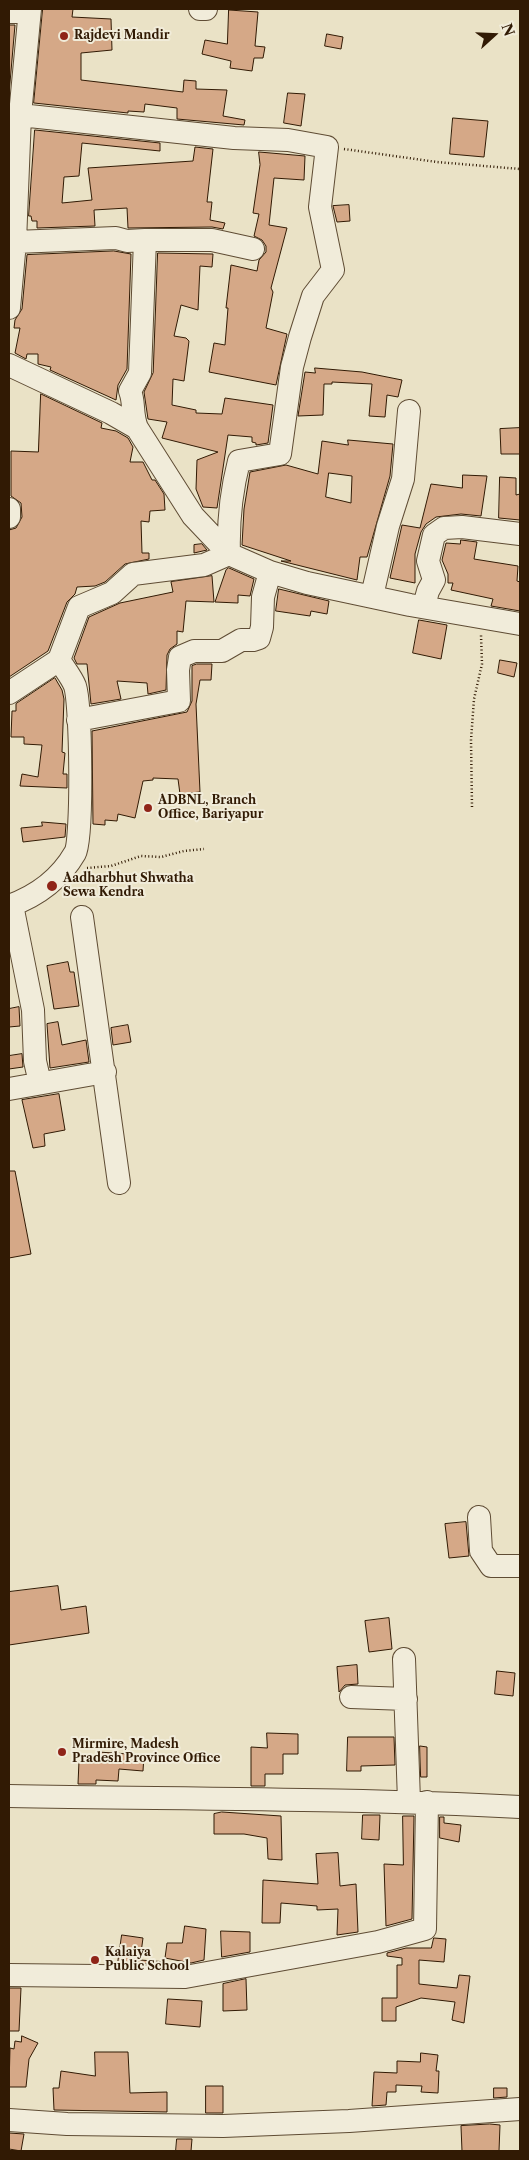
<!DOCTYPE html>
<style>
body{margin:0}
#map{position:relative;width:529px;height:2160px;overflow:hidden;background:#eae2c6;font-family:"Libre Caslon Text",serif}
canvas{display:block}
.frame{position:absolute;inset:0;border:10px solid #311a04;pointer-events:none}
.north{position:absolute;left:469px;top:10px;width:50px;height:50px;-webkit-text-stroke:4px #f1ecda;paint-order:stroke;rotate:70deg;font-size:14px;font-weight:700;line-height:20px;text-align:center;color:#311a04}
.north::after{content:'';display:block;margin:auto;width:18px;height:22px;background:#311a04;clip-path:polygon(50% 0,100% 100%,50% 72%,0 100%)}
</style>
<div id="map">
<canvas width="529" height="2160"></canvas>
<div class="frame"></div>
<div class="north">N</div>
</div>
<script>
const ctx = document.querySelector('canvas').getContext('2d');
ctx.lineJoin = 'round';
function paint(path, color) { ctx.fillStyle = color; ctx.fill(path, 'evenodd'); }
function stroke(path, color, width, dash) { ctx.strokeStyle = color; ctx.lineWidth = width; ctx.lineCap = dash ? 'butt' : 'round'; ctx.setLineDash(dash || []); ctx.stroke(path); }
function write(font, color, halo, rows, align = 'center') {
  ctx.font = font + ' "Libre Caslon Text",serif'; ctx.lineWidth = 4; ctx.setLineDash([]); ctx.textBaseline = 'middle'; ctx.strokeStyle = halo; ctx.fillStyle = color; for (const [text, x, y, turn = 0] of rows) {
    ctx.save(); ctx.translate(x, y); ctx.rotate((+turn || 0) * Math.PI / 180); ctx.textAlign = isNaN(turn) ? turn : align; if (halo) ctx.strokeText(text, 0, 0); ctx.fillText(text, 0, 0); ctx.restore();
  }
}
const building = new Path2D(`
 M43 9H73L72 17 111 19 112 50 81 53V80L183 92 184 80 196 81V89L227 90 223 116 245 120 244 125 177 119V108L145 104 144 112 128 111V113L34 103Z
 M229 10 258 12 255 46 265 47 263 58H254L252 71 230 68 231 61 202 54 205 40 227 44Z
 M9 25H15L9 94Z
 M327 34 343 37 341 49 325 46Z
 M288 93 305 94 301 126 284 123Z
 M453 118 488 121 484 157 450 154Z
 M35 130 160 143V151L82 143 79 176 64 177 62 203 92 200 88 168 193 161 195 147 213 149 207 202H212L210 220 225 223 223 229 212 227 128 228 127 208 94 210 95 226 37 228V221H32L31 216H29Z
 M259 152 305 156 304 180 274 178 269 225 287 228 271 288 273 292 266 328 287 334 276 385 209 372 214 343 225 345 228 308H226L231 265 257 271 259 260 266 252V246L262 240 254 236 259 214 253 213 260 165Z
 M349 205 350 221 337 222 333 206Z
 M114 251 131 254 127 369 118 385 116 400 50 370 51 367 38 364V354H27L26 359 15 353 20 328H14L15 320 22 309 27 255Z
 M158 253 213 254 212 267 200 266 198 310 181 305 174 336 186 338 189 341 184 381 173 379 172 405 196 410V413L222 414 225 398 273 405 268 443 256 445V443L252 442V437L228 435 217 508 203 507 196 489 197 460 218 452 162 438 167 422 148 419 144 392 153 373Z
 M315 368 362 372 402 380 398 397 387 395 385 417 369 416 372 384 332 382V384H324L323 415 298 416 305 372 315 373Z
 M41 394 102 423 101 428 116 431 128 438 133 447 130 462H143L152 480H155L164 494 165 510 150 511 149 522 141 521 142 553H149V559L125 564 105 582 95 586 77 587 75 594 67 602 48 651 9 677V530L16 528 22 517 21 503 11 496V451L38 452Z
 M520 428V454H501L500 429Z
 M348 440 393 444 390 476 367 557H360L357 580 281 561H291L242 545 244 509 250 472 286 465 318 474 322 441 348 445ZM329 473 352 476 351 503 326 497Z
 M463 475 487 476 481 516 461 514 436 517 426 524 421 532 415 554V583L390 578 402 525 420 528 431 484 462 488Z
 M500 477 516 478V495L520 494V520L499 518Z
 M461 540 477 542 474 559 518 566 517 581 520 582V611L491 606 493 599 451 590 453 583H448V574L442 560 446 543 460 544Z
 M202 544 207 550 194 553V545Z
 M229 568 254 579 250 596 238 595V603L215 602 226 570Z
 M212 576 214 602 186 601 183 632 177 631V644L170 649 167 655 166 690 148 694 147 683 117 681 121 699 91 704 87 664H77L74 658 89 617 120 603 173 592 171 582Z
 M279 589 329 601 327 614 311 611 310 616 276 611Z
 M419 620 447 625 441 659 413 653Z
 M500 660 517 663 514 677 498 673Z
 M197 664H212L211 680H200L196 704 200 792 180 794 178 779 153 778V780L143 781 135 818 118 814 117 821 105 820V825L93 824 92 731 187 712 192 701V666Z
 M55 678 62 690 64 699 62 752 65 753 63 774H67V788L20 786 22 774 38 777 42 745 24 744V737H11L12 711H16V704Z
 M42 822 66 824 65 837 23 842 21 828 42 826Z
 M68 962 70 972H74L79 1006 54 1009 47 966Z
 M19 1007 20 1026 9 1027V1009Z
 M58 1022 62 1045 86 1040 89 1062 50 1068 47 1024Z
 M128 1025 131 1042 113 1045 111 1028Z
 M22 1054 23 1067 9 1069V1056Z
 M59 1094 65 1130 44 1134 45 1146 33 1148 22 1100Z
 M9 1171H15L31 1254 9 1258Z
 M466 1522 469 1556 449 1558 445 1524Z
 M58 1586 61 1610 86 1606 89 1633 9 1645V1592Z
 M389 1618 392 1649 369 1652 365 1621Z
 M357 1665 358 1684 345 1685 339 1692 337 1667Z
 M497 1671 515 1673 513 1696 495 1694Z
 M267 1733 298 1734V1754H283V1774H265V1786H251V1747L267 1748Z
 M348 1737H394L395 1765 361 1766V1771H347Z
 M420 1746 427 1747V1777H421Z
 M98 1752 144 1755 143 1771 119 1769 118 1781 96 1780V1784H78L79 1761 98 1762Z
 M222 1812 281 1816 282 1860 268 1859 267 1838 244 1834H214V1814Z
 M363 1815H380L379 1840 362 1839Z
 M403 1816H414L412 1919 386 1926 384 1864 403 1865Z
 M440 1817H444V1823L461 1825 459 1842 440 1838Z
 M338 1853 340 1886 356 1884 358 1932 337 1935 338 1909 317 1910V1906L281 1903 280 1923H262L263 1880 318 1884 316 1854Z
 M185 1926 206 1929 204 1960 191 1963 165 1958 167 1943H182Z
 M221 1931 250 1932V1952L222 1957Z
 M122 1935 143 1938 140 1960 167 1962V1964L118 1963Z
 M434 1938 446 1939 444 1962 419 1960V1984L457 1988 459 1975 470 1976 464 2023 452 2020 455 2002 421 1998 396 2007V2021H382V1998H397V1965H402V1958L387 1956V1953L406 1948H431Z
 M246 1979 247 2010 223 2011V1984Z
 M9 1988H21L19 2031H9Z
 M168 1999 202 2001 200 2027 166 2024Z
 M22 2036 38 2043 29 2059 26 2087H9L10 2048 14 2049 15 2041 21 2042Z
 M95 2052H128L130 2093 167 2092V2112L54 2110 53 2088H59L61 2071 95 2076Z
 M421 2053 438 2055 436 2071H439L438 2093 421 2092 422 2086 396 2085V2092H387L386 2105 372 2106 374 2072 397 2073V2061L420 2062Z
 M206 2086H223V2113H206Z
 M494 2088H507V2097L494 2098Z
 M490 2124 500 2125 499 2151H462L461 2126Z
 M9 2133 24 2134 21 2151 9 2149Z
 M177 2139H192L191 2151H176Z`);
paint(building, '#d5a887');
stroke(building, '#311a04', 1);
const minor = new Path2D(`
 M200 9H206
 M9 12H29
 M20 115 234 138 288 140 327 147 320 207 333 270 313 296 300 337 292 367 280 454 239 461C231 492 228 523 229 554
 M145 240H212L253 249
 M15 242 116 238 127 241 145 240 140 373 130 391C135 404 131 413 137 428
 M9 308 15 242 20 115 30 9
 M9 365 111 413 137 428 193 516 229 554 270 572 307 583 410 605 520 624
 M9 509V517
 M372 596 388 526 403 479 409 411
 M424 606 428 591 434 580 428 561 434 535 444 528 462 527 520 534
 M9 693 59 660 79 607 112 593 133 574 204 565 229 554
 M78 720 179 701 178 670 180 657 194 651H222L241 640H253L259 638 262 627 263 597 270 572
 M12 905 33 1010 35 1061 40 1083
 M9 906C37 896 60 879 75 853 83 839 81 704 75 686 72 678 64 668 59 660
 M82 917 119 1183
 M9 1089 105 1072
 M479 1517 481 1551 491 1566H520
 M404 1659 409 1801
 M351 1697 406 1699
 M9 1796C179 1799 350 1798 520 1807
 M9 1975 185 1977 378 1942 425 1929 427 1802
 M9 2120 67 2124 223 2126 349 2121 520 2109`);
stroke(minor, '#5f4c34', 24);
stroke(new Path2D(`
 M344 149 437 162 520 169
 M472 807 471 740 474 699 482 664 481 635
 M87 868 111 866 141 856 161 857 184 851 204 849`), '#311a04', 2.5, [1, 2.5]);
stroke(minor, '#f1ecda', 22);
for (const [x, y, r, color] of [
 [64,36,5,"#8f2418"],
 [148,808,5,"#8f2418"],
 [52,886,6,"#8f2418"],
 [62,1752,5,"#8f2418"],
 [95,1960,5,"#8f2418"]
]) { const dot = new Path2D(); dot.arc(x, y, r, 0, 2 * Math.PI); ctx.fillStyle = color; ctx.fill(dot); stroke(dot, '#f1ecda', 2); }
write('bold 12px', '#311a04', '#f1ecda', [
 ["Rajdevi Mandir",74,36],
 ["ADBNL, Branch",158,801],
 ["Office, Bariyapur",158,815],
 ["Aadharbhut Shwatha",63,879],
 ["Sewa Kendra",63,893],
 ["Mirmire, Madesh",72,1745],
 ["Pradesh Province Office",72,1759],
 ["Kalaiya",105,1953],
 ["Public School",105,1967]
], 'left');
</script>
